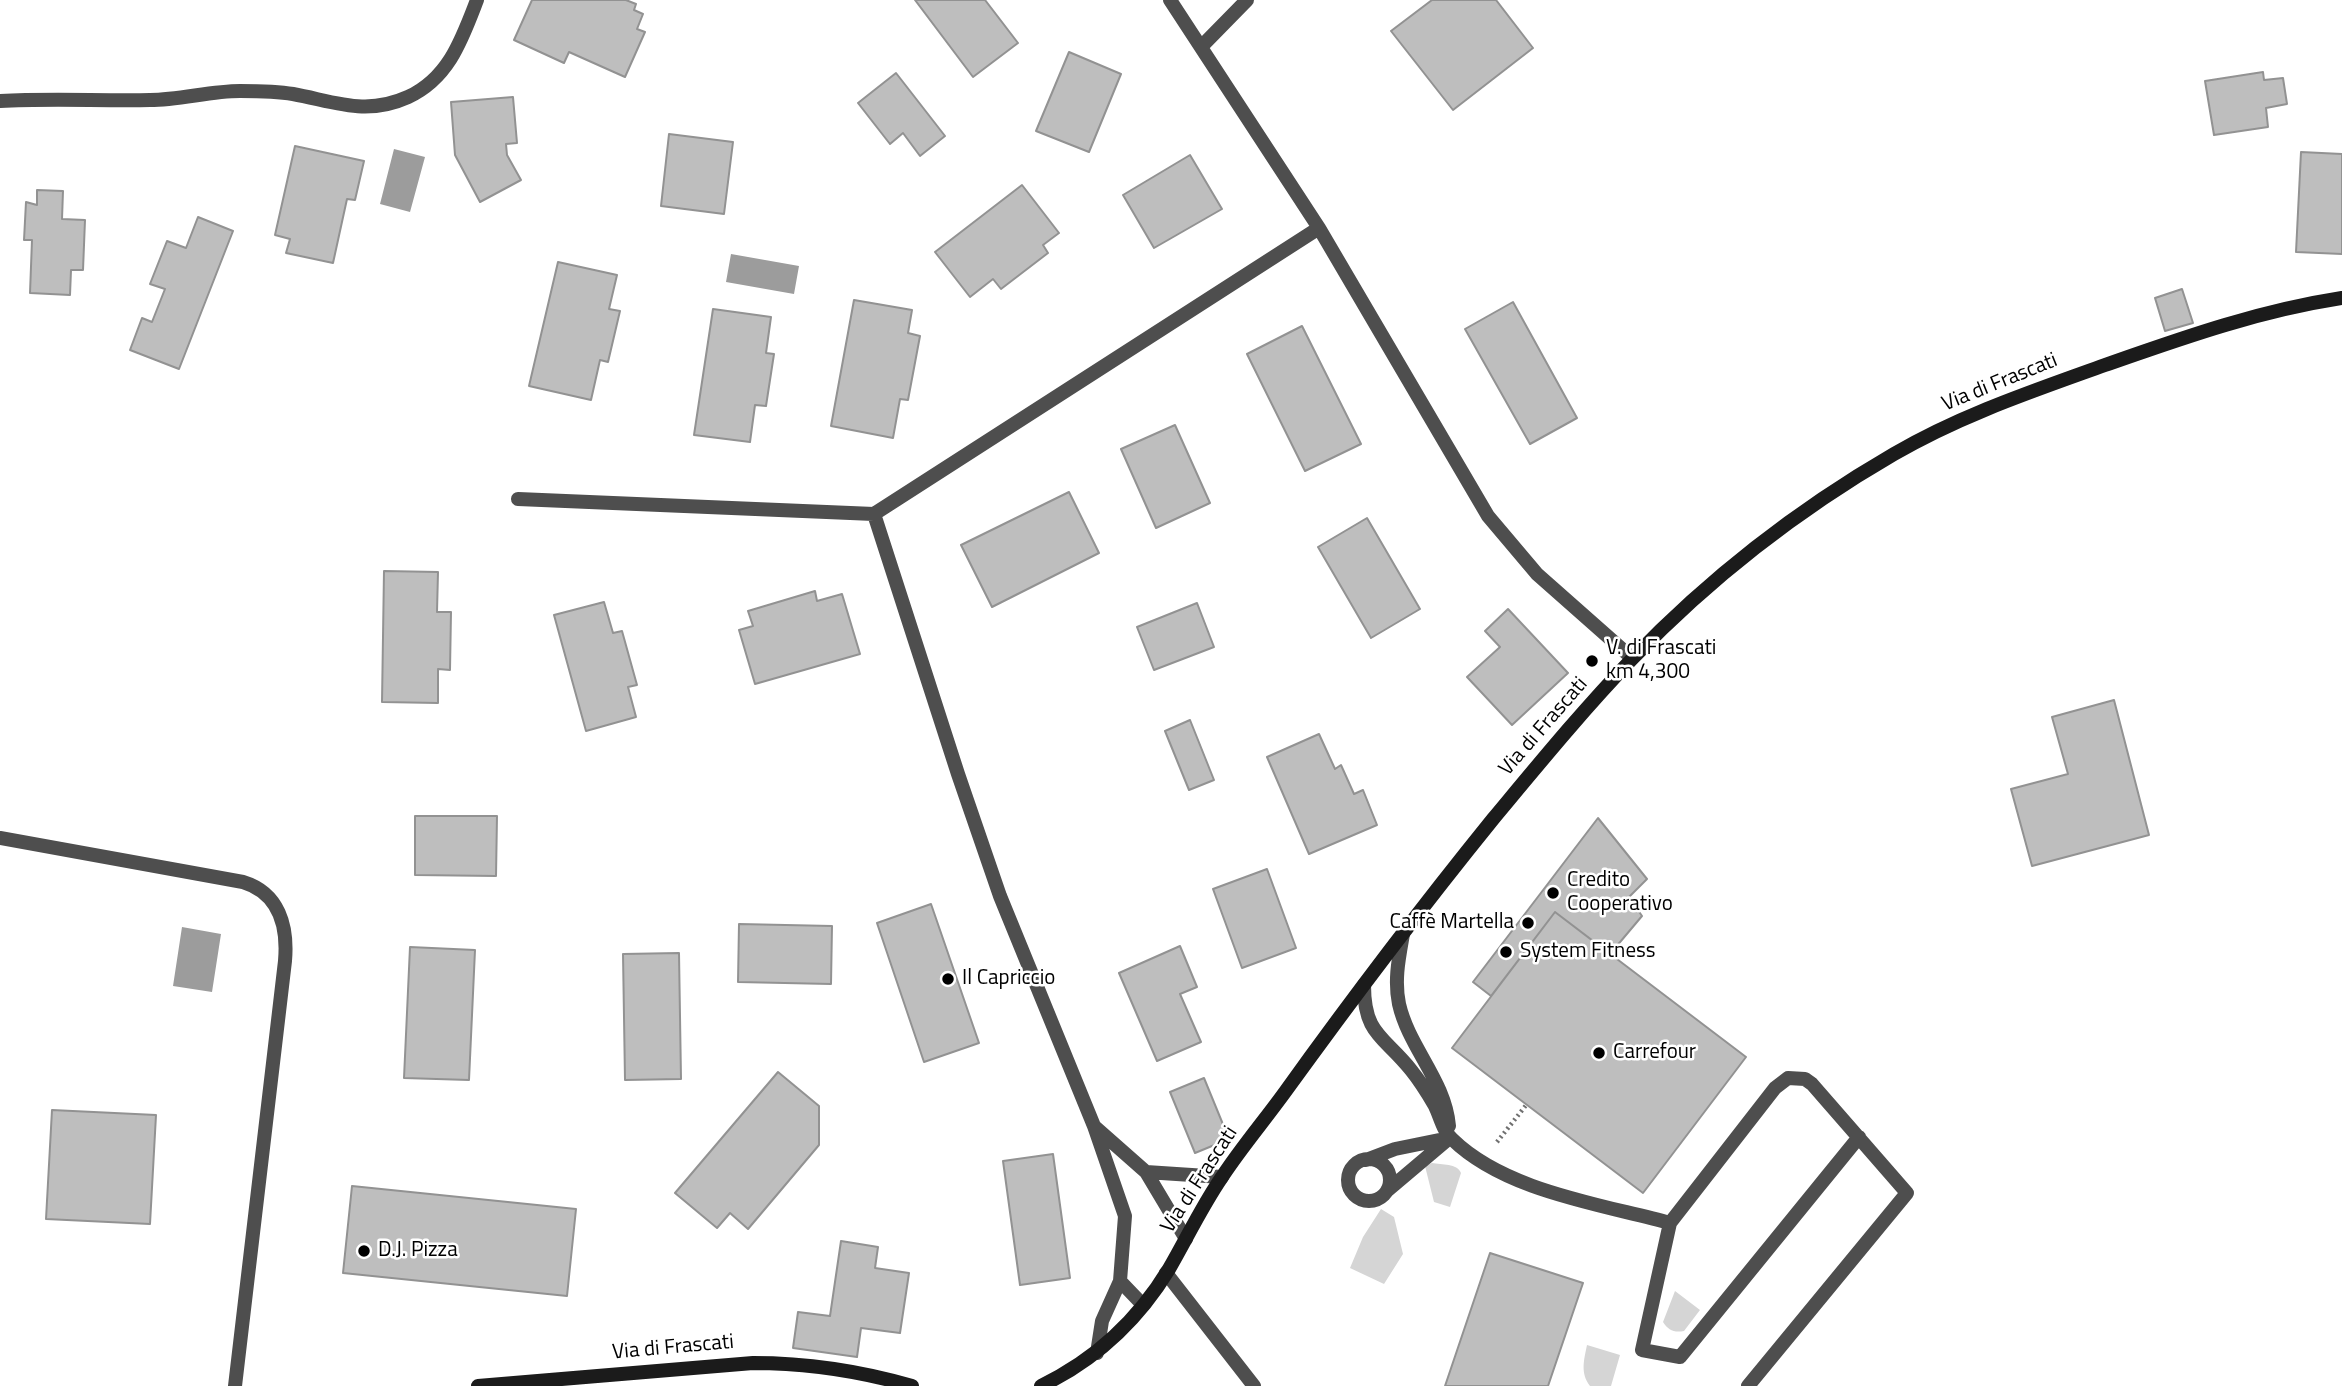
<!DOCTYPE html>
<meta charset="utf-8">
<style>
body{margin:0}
canvas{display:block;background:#fff}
</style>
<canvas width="2342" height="1386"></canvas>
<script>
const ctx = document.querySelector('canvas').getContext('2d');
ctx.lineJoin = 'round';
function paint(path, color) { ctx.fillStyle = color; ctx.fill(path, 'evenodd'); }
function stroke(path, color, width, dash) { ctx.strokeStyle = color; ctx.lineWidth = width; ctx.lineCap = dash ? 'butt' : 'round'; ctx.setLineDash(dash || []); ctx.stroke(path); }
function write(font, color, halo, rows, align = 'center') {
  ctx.font = font + ' "Titillium Web",sans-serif'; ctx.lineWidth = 5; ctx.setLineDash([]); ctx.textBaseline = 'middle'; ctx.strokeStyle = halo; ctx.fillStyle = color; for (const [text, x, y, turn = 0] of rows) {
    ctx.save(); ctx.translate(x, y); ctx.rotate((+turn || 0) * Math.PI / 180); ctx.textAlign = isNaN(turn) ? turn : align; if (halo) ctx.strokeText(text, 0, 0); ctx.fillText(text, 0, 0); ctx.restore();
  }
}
paint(new Path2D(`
 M1432 1163C1442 1165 1457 1163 1461 1173L1450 1207 1434 1202 1425 1166Z
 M1381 1209 1394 1217 1403 1254 1384 1284 1350 1268 1363 1237Z
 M1675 1291 1700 1310 1684 1331C1674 1333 1668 1330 1663 1322Z
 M1587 1345 1620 1355 1611 1386H1590C1580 1373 1584 1360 1587 1345Z`), '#d5d5d5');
paint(new Path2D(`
 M394 149 425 157 410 212 380 204Z
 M731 254 799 266 794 294 726 282Z
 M182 927 221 934 212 992 173 986Z`), '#9c9c9c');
const building = new Path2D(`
 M532 0H626L636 4 634 10 643 14 637 29 645 32 625 77 569 52 564 63 514 40Z
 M915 0H985L1018 43 973 77Z
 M1432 0H1496L1533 48 1453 110 1391 31Z
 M1069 52 1121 74 1089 152 1036 131Z
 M2263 72 2264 80 2283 78 2287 104 2266 108 2268 127 2214 135 2205 81Z
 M896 73 945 136 920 156 903 133 890 144 858 103Z
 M513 97 517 143 506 144 507 155 521 180 480 202 455 155 451 102Z
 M669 134 733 142 724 214 661 206Z
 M295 146 364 161 355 200 347 199 333 263 286 253 290 239 275 235Z
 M2301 152 2342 154V254L2296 252Z
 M1190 155 1222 209 1154 248 1123 195Z
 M1022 185 1059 233 1043 245 1048 253 1001 289 993 279 970 297 935 252Z
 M37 190 63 191 62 219 85 220 83 270H71L70 295 30 293 32 240H24L26 202 37 205Z
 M198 217 233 231 179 369 130 350 142 318 152 322 165 289 150 284 167 241 186 248Z
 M558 262 617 275 609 309 620 311 608 362 600 360 591 400 529 386Z
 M2182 289 2193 323 2165 331 2155 298Z
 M854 300 912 310 908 333 920 336 908 400 900 399 893 438 831 426Z
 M1513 302 1577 418 1530 444 1465 329Z
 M713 309 771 317 766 353 774 354 766 406 755 405 750 442 694 435Z
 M1302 326 1361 444 1305 471 1247 354Z
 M1175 425 1210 503 1156 528 1121 449Z
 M1069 492 1099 553 992 607 961 545Z
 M1367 518 1420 609 1371 638 1318 547Z
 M384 571 438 572 437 612H451L450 670 438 669V703L382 702Z
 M815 591 817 601 842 594 860 654 755 684 739 630 753 626 748 611Z
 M604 602 613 633 622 631 637 685 628 687 636 717 586 731 554 615Z
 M1197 603 1214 647 1154 670 1137 627Z
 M1508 609 1568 673 1512 725 1467 677 1500 647 1485 631Z
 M2114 700 2149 835 2032 866 2011 789 2068 774 2052 717Z
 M1190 720 1214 780 1189 790 1165 731Z
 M1319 734 1335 769 1341 765 1354 794 1363 790 1377 825 1309 854 1267 757Z
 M415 816H497L496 876 415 875Z
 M1598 818 1647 879 1629 897 1642 916 1610 954 1555 912 1491 996 1473 982Z
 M1267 869 1296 948 1242 968 1213 889Z
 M931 904 979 1043 924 1062 877 923Z
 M1555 912 1746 1057 1643 1193 1452 1048Z
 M739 924 832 926 831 984 738 982Z
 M1180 946 1197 987 1180 994 1201 1042 1157 1061 1119 973Z
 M410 947 475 950 469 1080 404 1078Z
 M679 953 681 1079 625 1080 623 954Z
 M778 1072 819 1106V1145L748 1229 730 1213 717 1228 675 1193Z
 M1204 1078 1229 1139 1195 1153 1170 1092Z
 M52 1110 156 1115 150 1224 46 1219Z
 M1053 1154 1070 1278 1020 1285 1003 1161Z
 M352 1186 576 1209 567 1296 343 1273Z
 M841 1241 878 1247 875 1268 909 1273 900 1333 861 1328 857 1357 793 1348 798 1312 830 1316Z
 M1490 1253 1583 1283 1548 1386H1445Z`);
paint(building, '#bebebe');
stroke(building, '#929292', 2);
stroke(new Path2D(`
 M1497 1142 1527 1104`), '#707070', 4.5, [2, 3.5]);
stroke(new Path2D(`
 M1403 934C1399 957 1394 980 1399 1004 1409 1048 1445 1080 1449 1126
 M1364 985C1364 1035 1384 1036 1411 1070 1420 1081 1428 1094 1435 1106 1440 1116 1443 1131 1452 1139 1505 1191 1600 1204 1670 1223
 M1348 1180a21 21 0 1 1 42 0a21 21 0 1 1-42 0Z
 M1366 1160 1395 1149 1449 1138
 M1388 1190 1446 1141
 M1748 1386 1907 1193 1812 1084 1805 1079 1788 1078 1775 1088 1670 1223 1642 1350 1680 1357 1859 1137`), '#4e4e4e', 14);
stroke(new Path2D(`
 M1170 0 1319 228 1488 516 1537 574 1632 658
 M1201 47 1247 0
 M0 101C50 98 100 101 150 100 180 100 210 91 240 91 258 91 276 91 293 94 336 102 366 116 408 97 449 78 462 39 477 0
 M518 499 874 514 1319 228
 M874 514 958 774 1000 896 1094 1126 1125 1216 1120 1281 1102 1321 1097 1353
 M0 838 243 882C279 893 288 926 285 961L235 1386
 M1095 1127 1146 1172 1186 1239
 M1146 1172 1222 1177
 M1166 1273 1254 1386
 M1120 1281 1143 1305`), '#4e4e4e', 14);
stroke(new Path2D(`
 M478 1386 753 1363C807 1363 860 1371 912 1386
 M1041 1386C1095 1360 1138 1320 1169 1269 1187 1238 1202 1206 1222 1177 1241 1148 1264 1121 1285 1092 1352 999 1421 908 1493 819 1538 765 1583 710 1632 659 1708 580 1799 509 1894 454 1961 415 2033 391 2105 365 2185 337 2258 311 2342 298`), '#1b1b1b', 14);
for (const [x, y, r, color] of [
 [1592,661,7,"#000"],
 [1553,893,7,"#000"],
 [1528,923,7,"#000"],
 [1506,952,7,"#000"],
 [948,979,7,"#000"],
 [1599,1053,7,"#000"],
 [364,1251,7,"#000"]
]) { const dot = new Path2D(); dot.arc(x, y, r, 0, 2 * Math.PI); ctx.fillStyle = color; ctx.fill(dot); stroke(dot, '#fff', 2.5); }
write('21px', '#000', '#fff', [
 ["Via di Frascati",2000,383,-22],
 ["Via di Frascati",1544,727,-49],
 ["Via di Frascati",1200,1180,-57],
 ["Via di Frascati",673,1348,-5]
]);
write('21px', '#000', '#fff', [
 ["V. di Frascati",1606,649],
 ["km 4,300",1606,673],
 ["Credito",1567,881],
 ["Cooperativo",1567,905],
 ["Caffè Martella",1514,923,"right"],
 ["System Fitness",1520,952],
 ["Il Capriccio",962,979],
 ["Carrefour",1613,1053],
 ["D.J. Pizza",378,1251]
], 'left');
</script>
